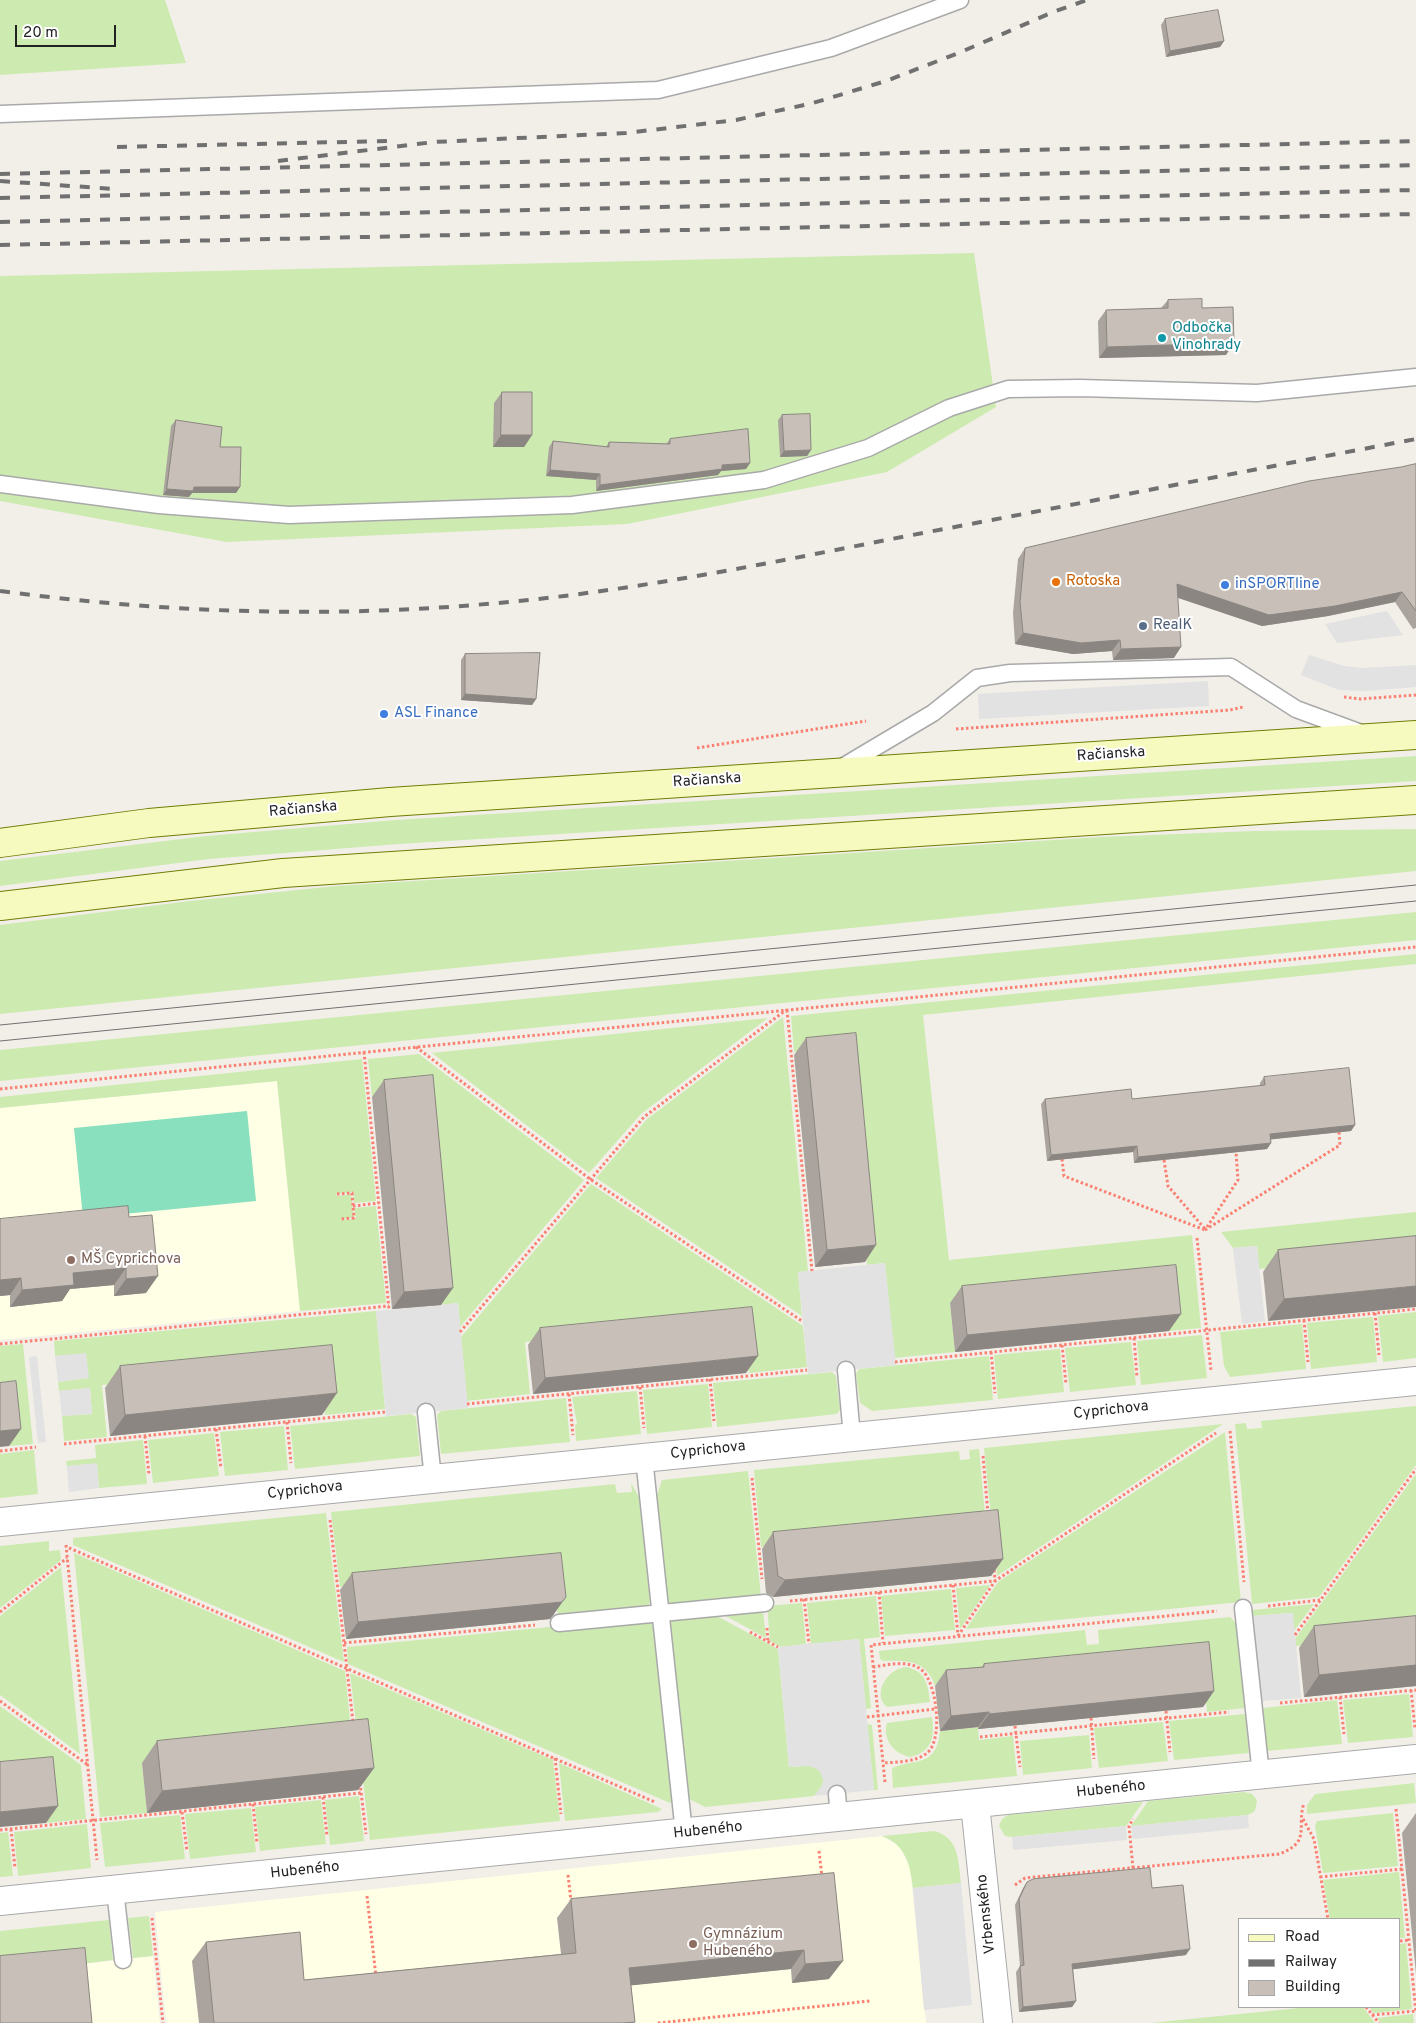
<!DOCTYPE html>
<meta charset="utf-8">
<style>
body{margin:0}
#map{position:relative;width:1416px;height:2023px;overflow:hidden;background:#f2efe9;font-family:Overpass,sans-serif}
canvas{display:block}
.legend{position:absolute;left:1238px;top:1918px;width:162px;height:90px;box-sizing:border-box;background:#fff;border:1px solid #a7a7a7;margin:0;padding:6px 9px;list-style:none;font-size:15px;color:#222}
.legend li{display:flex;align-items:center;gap:10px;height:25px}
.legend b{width:25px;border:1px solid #a7a7a7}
.scale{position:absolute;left:15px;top:25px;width:101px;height:22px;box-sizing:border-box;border:2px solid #222;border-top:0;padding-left:6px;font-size:15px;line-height:18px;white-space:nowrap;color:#222;-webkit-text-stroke:4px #fff;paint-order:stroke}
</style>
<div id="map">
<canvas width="1416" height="2023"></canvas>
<ul class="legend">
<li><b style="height:6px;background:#f7fabf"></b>Road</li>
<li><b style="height:6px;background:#707070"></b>Railway</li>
<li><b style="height:14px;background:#c7bfb8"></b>Building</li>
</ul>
<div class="scale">20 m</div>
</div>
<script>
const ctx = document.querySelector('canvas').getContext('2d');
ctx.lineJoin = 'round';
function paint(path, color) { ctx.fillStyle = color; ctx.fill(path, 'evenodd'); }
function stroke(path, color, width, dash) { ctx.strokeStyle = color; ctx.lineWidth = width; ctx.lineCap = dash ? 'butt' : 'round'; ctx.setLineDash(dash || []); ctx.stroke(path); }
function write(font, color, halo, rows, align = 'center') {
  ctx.font = font + ' Overpass,sans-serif'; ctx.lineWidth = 4; ctx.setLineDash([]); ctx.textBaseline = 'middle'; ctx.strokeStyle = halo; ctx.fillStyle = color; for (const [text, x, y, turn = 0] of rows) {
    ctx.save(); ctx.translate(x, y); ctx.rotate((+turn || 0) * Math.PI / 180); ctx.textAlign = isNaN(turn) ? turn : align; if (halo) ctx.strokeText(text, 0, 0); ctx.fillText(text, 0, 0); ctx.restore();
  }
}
paint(new Path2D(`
 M277 1081 300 1311 0 1340V1108Z
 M882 1836 899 1846 910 1867 926 2023H166L155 1912Z
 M153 1956 160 2023H0L73 1965Z`), '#ffffe5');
paint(new Path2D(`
 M0 0H165L186 63 0 75Z
 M974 253 996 407 887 472 627 524 227 542 0 501V276Z
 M1416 756V781L399 844 209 859 0 886V861L206 836 396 820Z
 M1416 829V871L0 1014V925L190 901 336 886 1101 837 1254 831Z
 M1416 912V940L0 1081V1050Z
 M1416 954V964L923 1015 949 1260 1192 1235 1201 1328 1169 1331 950 1303 955 1352 894 1358 885 1263 867 1265 846 1047 794 1052 791 1016Z
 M783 1017 808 1271 798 1272 802 1316 596 1178 647 1119Z
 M768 1018 641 1114 589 1173 432 1053Z
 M419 1054 584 1180 460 1327 458 1303 441 1305 421 1092 372 1097 368 1059Z
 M362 1059 376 1201 354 1203 353 1192 336 1194 337 1196 351 1194 354 1217 339 1220 356 1219 354 1208 376 1206 386 1303 300 1311 277 1081 0 1108V1097Z
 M591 1184 803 1326 807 1367 749 1373 743 1321 525 1342 530 1394 467 1401 461 1337Z
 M1416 1212V1253L1259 1269 1257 1246 1233 1248 1221 1232Z
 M376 1311 385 1409 325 1415 319 1364 102 1385 107 1437 64 1441 62 1416 92 1414 90 1388 59 1391 58 1382 88 1378 86 1354 55 1356 54 1341Z
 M1416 1312V1358L1383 1362 1378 1316Z
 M1373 1317 1377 1362 1311 1369 1307 1323Z
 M1302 1324 1306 1369 1230 1377 1224 1366 1220 1332Z
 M1202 1335 1207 1378 1141 1385 1137 1341Z
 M1131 1342 1136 1385 1070 1392 1065 1348Z
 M23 1344 33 1444 9 1446 0 1396V1346Z
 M1060 1349 1064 1392 998 1399 994 1355Z
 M989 1356 993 1400 872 1411 860 1403 856 1374 859 1369Z
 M832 1372 836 1376 840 1410 837 1414 717 1427 713 1383Z
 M708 1384 712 1427 647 1434 643 1390Z
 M637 1391 641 1434 576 1441 575 1425 577 1424 572 1397Z
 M566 1398 570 1442 441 1454 437 1415 441 1411Z
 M1416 1406V1465L1319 1597 1252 1604 1235 1424 1246 1423 1247 1429 1262 1428 1261 1421Z
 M411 1414 416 1417 420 1456 295 1469 290 1426Z
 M1223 1424 997 1576 984 1448Z
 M284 1426 288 1470 225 1476 220 1432Z
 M1225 1432 1241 1602 966 1629 998 1582Z
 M214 1433 219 1476 153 1483 148 1440Z
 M143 1440 147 1484 99 1488 97 1464 67 1466 66 1461 96 1458 95 1445Z
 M979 1449 986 1525 761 1547 754 1470 959 1451 960 1460 970 1459 969 1450Z
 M34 1450 38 1494 0 1498V1454Z
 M748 1471 761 1597 671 1605 667 1599 657 1495 662 1480Z
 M1416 1474V1634L1296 1646 1295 1639Z
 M631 1483 639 1497 650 1601 648 1607 558 1617 552 1567 340 1587 331 1512 615 1484 617 1493 632 1492Z
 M326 1513 344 1662 73 1545V1538Z
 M49 1541V1551L60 1550 61 1560 0 1608V1546Z
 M74 1553 345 1671 352 1741 142 1763 147 1813 100 1817Z
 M61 1567 80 1754 0 1695V1616Z
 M990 1585 960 1629 956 1588Z
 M951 1589 955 1630 885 1636 881 1596Z
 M876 1596 880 1637 864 1639 871 1708 866 1709 859 1639 811 1644 807 1603Z
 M802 1603 806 1644 781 1647 770 1641 767 1606Z
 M1314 1604 1294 1631 1292 1613 1253 1616 1252 1610Z
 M763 1610 766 1638 722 1614Z
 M715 1615 778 1649 789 1767C796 1767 807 1764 814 1767 828 1773 824 1789 814 1796L705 1807 689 1799 670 1623 673 1619Z
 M1230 1617 1236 1623 1245 1708 1207 1712 1201 1654 935 1686C927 1660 906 1660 883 1661L880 1659 879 1651 1085 1630 1087 1645 1099 1644 1098 1630Z
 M647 1621 651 1622 653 1628 672 1801 670 1803 348 1664 347 1647 559 1626Z
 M907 1667C926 1672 928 1684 930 1702L887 1707C872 1695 886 1668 907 1667Z
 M350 1673 553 1760 560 1821 370 1840Z
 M1409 1694 1413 1737 1348 1743 1343 1700Z
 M1337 1700 1342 1744 1267 1751 1263 1708Z
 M0 1706 81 1765 86 1819 46 1823 41 1774 0 1778Z
 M1245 1714 1249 1753 1174 1760 1169 1721Z
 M932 1717C935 1737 932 1752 910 1757 894 1754 882 1739 887 1723Z
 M1163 1722 1168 1761 1099 1768 1094 1728Z
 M867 1724 872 1725 878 1790H874Z
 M978 1727 979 1740 1013 1736 1017 1776 893 1788 892 1768C916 1758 936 1768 940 1731Z
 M1089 1735 1092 1768 1023 1775 1020 1741Z
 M559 1763 662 1809 658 1812 565 1821Z
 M1414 1783 1416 1803 1307 1814V1805L1315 1794Z
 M1244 1792 1252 1794 1257 1800 1255 1811 1248 1815 1131 1826 1148 1801Z
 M359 1796 364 1841 330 1845 325 1800Z
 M321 1800 326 1844 260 1851 255 1807Z
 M1143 1802 1126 1826 1012 1837 1005 1836 999 1826 1002 1819 1008 1815Z
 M251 1808 256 1852 190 1859 185 1814Z
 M1393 1813 1398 1866 1323 1873 1315 1826 1317 1821Z
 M180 1815 185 1859 105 1867 100 1823Z
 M87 1824 91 1868 18 1876 14 1832Z
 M934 1831C960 1838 958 1861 961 1883L913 1888C910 1864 906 1845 882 1836Z
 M8 1832 13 1876 0 1877V1833Z
 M1399 1872 1405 1938H1400V1919H1330L1323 1880Z
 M149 1916 153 1956 133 1958 128 1918Z
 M109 1920 113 1960 73 1965 0 1967V1931Z
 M1406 1943 1412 2009 1374 2013 1369 2007H1400V1944Z
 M1309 2007H1363L1375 2023H1150Z
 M1413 2014 1414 2023H1381L1377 2018Z`), '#cdebb0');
paint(new Path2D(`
 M247 1111 256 1201 83 1218 74 1128Z`), '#88e0be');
paint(new Path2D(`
 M1387 611 1403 635 1337 643 1325 624Z
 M1309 655 1344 666 1361 668 1416 665V687L1366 691 1339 690 1301 675Z
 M1208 681 1209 706 979 719 978 694Z
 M1257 1246 1265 1321 1242 1324 1233 1248Z
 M885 1263 896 1365 808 1374 798 1272Z
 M458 1303 468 1408 386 1416 376 1311Z
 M86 1353 89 1378 58 1382 55 1356Z
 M37 1356 46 1442 38 1443 29 1357Z
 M90 1388 92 1414 62 1416 59 1391Z
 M97 1463 99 1488 69 1492 67 1466Z
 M1293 1613 1301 1698 1262 1701 1253 1616Z
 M859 1639 874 1790 814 1796 823 1784V1779L819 1770 809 1766 789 1767 778 1647Z
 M1248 1815 1249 1828 1133 1839 1131 1826Z
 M1126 1826 1127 1840 1013 1850 1012 1837Z
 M961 1883 972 2005 924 2010 913 1888Z`), '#e2e2e2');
const service = new Path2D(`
 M0 114 658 90 831 48 960 0
 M0 484 159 505 289 515 572 505 764 480 868 448 949 408 1008 389 1080 388 1257 393 1416 377
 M839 769 933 713 977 678 1010 673 1231 667 1296 709 1361 733
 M846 1370 852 1437
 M426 1412 433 1479
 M644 1458 684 1833
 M1243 1608 1261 1775
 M559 1623 765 1603
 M837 1794 839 1818
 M115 1890 123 1960`);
const minor = new Path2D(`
 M0 1522 1416 1381
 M975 1804 998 2023
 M0 1901 1416 1759`);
const secondary = new Path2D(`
 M0 843 149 823 390 802 1416 735
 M0 906 283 873 1416 800`);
stroke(service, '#a9a9a9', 19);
stroke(minor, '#a9a9a9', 30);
stroke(secondary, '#707d05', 30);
stroke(new Path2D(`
 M1344 697 1360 699 1416 695
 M956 729 1230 710 1243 707
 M697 748 866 721
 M787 1010 812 1271
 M416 1047 590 1179 802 1321
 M364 1052 389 1309
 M0 1089 1416 947
 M1062 1159 1064 1176 1205 1230
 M1164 1160 1168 1186 1205 1229
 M337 1194 352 1193 354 1218 340 1219
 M353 1206 379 1203
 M1207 1227 1238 1180 1236 1152
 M1205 1230 1340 1145 1339 1132
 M1197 1238 1211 1371
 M1375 1313 1379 1355
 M1304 1320 1308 1362
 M460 1332 644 1117 786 1010
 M1134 1338 1137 1377
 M0 1344 389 1306
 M1062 1345 1066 1384
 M991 1352 995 1393
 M895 1362 1416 1309
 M710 1379 714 1421
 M640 1387 644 1428
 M569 1394 573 1435
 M467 1404 807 1370
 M287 1422 291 1463
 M216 1429 221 1468
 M1230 1431 1244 1582
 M145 1436 149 1475
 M64 1444 386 1412
 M0 1451 36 1447
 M983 1456 988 1514
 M752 1478 762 1579
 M330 1520 353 1722
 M66 1545 97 1860
 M69 1548 655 1802
 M953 1585 958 1635
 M879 1592 883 1643
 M804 1599 809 1644
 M790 1601 995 1581 1216 1433
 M1268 1606 1320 1600
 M0 1612 67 1558
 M767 1628 768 1642
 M750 1632 778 1647
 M1295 1635 1416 1469
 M958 1636 995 1581 994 1568
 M344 1643 535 1625
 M873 1667C888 1665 905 1660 919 1668 937 1678 944 1740 927 1753 916 1762 897 1762 883 1763
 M1411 1690 1415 1728
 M1340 1697 1344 1734
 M0 1701 88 1765
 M1280 1703 1416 1690
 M1166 1711 1170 1752
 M867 1717 935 1709
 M1091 1718 1094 1759
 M1015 1726 1020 1767
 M980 1737 1229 1712
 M555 1758 561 1814
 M885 1782 871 1645 1217 1611
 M360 1783 366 1834
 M323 1797 327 1836
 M253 1804 257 1843
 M1396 1809 1416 2013
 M182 1812 187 1851
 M1303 1819 1314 1839 1328 1919
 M11 1829 15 1868
 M0 1830 361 1793
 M819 1851 822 1877
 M1133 1868 1129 1826 1133 1819
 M568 1875 571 1901
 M1320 1877 1402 1869
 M1015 1885 1025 1878 1279 1854C1312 1842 1296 1827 1304 1803
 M367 1896 376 1977
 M152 1918 163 2023
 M1400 1941 1409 1940
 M1366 2007 1379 2023
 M1372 2015 1416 2011
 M658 2023 870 2001`), '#fa8072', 3, [2.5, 2.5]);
stroke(service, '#fff', 16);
stroke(minor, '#fff', 28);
stroke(secondary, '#f7fabf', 28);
stroke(new Path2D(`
 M0 1025 1416 885
 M0 1041 1416 901`), '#707070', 1);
stroke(new Path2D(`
 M117 147 389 141
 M278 161 434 142 626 133 736 120 813 103 886 81 961 52 1053 12 1087 0
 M0 174 1416 141
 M0 181 114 189
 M0 198 1416 165
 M0 222 1416 190
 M0 245 1416 214
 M0 591C158 612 315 618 474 605 620 594 764 564 907 536 1077 504 1246 471 1416 439`), '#707070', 4, [10, 10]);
paint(new Path2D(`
 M1165 19 1224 41 1220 47 1166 57 1161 25Z
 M1168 300 1226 355 1099 358 1098 321 1106 310 1161 308Z
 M502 392 532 435 524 447H493L494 403Z
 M782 415 811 450 807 456 780 457 778 420Z
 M176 420 220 447 240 487 236 493H192L189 497 163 495 171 426Z
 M670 439 750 463 746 469 721 471 718 475 596 491V480L546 476 549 447 553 441 606 447 609 442 666 444Z
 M1416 464V628L1413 629 1395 602 1328 616 1262 626 1178 598 1174 658 1113 660 1112 651 1073 654 1015 644 1013 613 1018 559 1025 548Z
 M465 654 536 699 532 705 461 700V660Z
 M806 1038 865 1262 815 1267 794 1055Z
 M1264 1077 1355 1125 1351 1131 1271 1139V1143L1267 1149 1134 1163 1133 1152 1047 1161 1041 1104 1045 1099H1132L1260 1086V1083Z
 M384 1080 441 1305 392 1309 372 1097Z
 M129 1217 146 1293 114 1296V1285L70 1289 62 1301 10 1307V1295L0 1296V1219Z
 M1416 1236 1268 1321 1263 1272 1278 1250Z
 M962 1286 1169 1331 955 1352 950 1303Z
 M540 1328 746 1373 533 1394 528 1345Z
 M120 1366 322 1415 110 1436 105 1388Z
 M773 1532 1003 1559 991 1576 773 1597 766 1593 762 1549Z
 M352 1573 554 1614 550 1619 346 1639 340 1590Z
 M1416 1616V1686L1304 1697 1299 1648 1314 1626Z
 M984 1664 1214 1691 1203 1707 978 1729V1727L940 1731 935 1686 946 1670 982 1667Z
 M157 1741 374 1768 358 1790 147 1813 142 1763Z
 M1416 1813V1974L1402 1833Z
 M834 1873 829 1979 792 1983 791 1969 631 1985 635 2022 634 2023H199L192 1961 206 1942 304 1980 561 1954 557 1918 571 1899Z
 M1027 1882 1152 1888 1186 1955 1073 1969 1076 2001 1072 2007 1019 2012 1016 1972 1020 1966 1015 1905 1023 1888Z`), '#aba49e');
paint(new Path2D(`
 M1224 41 1220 47 1166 57 1170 51Z
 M1234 343 1226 355 1099 358 1107 347Z
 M501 435H532L524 447H493Z
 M811 450 807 456 780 457 784 451Z
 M750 463 746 469 721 471 718 475 596 491 600 485 722 465Z
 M550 470 600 474 596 480 546 476Z
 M194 487H240L236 493H192L189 497 163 495 167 489Z
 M1177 584 1402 592 1395 602 1328 616 1262 626 1170 595Z
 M1023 633 1120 640 1112 651 1073 654 1015 644Z
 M1181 647 1174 658 1113 660 1121 649Z
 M465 694 536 699 532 705 461 700Z
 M1355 1125 1351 1131 1266 1140 1270 1134Z
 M1271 1143 1267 1149 1134 1163 1138 1157Z
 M1137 1146 1133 1152 1047 1161 1051 1155Z
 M876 1245 865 1262 815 1267 827 1250Z
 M126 1268 114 1285 70 1289 62 1301 10 1307 22 1290 73 1273Z
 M158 1276 146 1293 114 1296 126 1279Z
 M21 1278 10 1295 0 1296V1280Z
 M1416 1286V1307L1268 1321 1284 1299Z
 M453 1288 441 1305 392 1309 404 1292Z
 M1181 1314 1169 1331 955 1352 967 1335Z
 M758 1356 746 1373 533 1394 545 1378Z
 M337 1393 322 1415 110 1436 125 1415Z
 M21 1429 9 1446 0 1447V1431Z
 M1003 1559 991 1576 773 1597 785 1580Z
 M566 1597 554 1614 550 1619 346 1639 358 1622Z
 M1416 1665V1686L1304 1697 1319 1675Z
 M1214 1691 1203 1707 978 1729 989 1714Z
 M989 1712 978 1727 940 1731 951 1716Z
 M374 1768 358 1790 147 1813 162 1791Z
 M58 1806 46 1823 0 1827V1812Z
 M1190 1949 1186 1955 1068 1970 1072 1964Z
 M804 1950 791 1969 616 1987 629 1968Z
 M843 1961 829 1979 792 1983 805 1964Z
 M1076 2001 1072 2007 1019 2012 1023 2007Z`), '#8b8681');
const building = new Path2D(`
 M1218 10 1224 41 1170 51 1165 19Z
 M1202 299V308L1233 307 1234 343 1107 347 1106 310 1168 308V300Z
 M502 392H532V435H501Z
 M810 414 811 450 784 451 782 415Z
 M176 420 222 427 220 447H241L240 487H194L193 491 167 489Z
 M748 429 750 463 722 465V469L600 485V474L550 470 553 441 609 447V442L670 444V439Z
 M1416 464V611L1402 592 1335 606 1269 615 1177 584 1181 647 1121 649 1120 640 1081 643 1023 633 1020 602 1025 548 1309 481 1401 467Z
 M540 653 536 699 465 694V654Z
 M856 1033 876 1245 827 1250 806 1038Z
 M1349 1068 1355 1125 1270 1134 1271 1143 1138 1157 1137 1146 1051 1155 1045 1099 1131 1089 1132 1099 1265 1085 1264 1077Z
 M433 1075 453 1288 404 1292 384 1080Z
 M128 1206 129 1217 152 1215 158 1276 126 1279V1268L73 1273 74 1285 22 1290 21 1278 0 1280V1219Z
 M1416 1236V1286L1284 1299 1278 1250Z
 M1176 1265 1181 1314 967 1335 962 1286Z
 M752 1307 758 1356 545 1378 540 1328Z
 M332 1345 337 1393 125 1415 120 1366Z
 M16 1381 21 1429 0 1431V1383Z
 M998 1510 1003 1559 785 1580 778 1576 773 1532Z
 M561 1553 566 1597 562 1602 358 1622 352 1573Z
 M1416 1616V1665L1319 1675 1314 1626Z
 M1209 1642 1214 1691 989 1714V1712L951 1716 946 1670 984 1667V1664Z
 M368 1719 374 1768 162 1791 157 1741Z
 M53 1757 58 1806 0 1812V1762Z
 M1150 1868 1152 1888 1183 1885 1190 1949 1072 1964 1076 2001 1023 2007 1020 1966 1024 1965 1019 1899 1027 1882 1033 1879Z
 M834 1873 843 1961 805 1964 804 1950 629 1968 635 2022 622 2023H214L206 1942 300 1932 304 1980 576 1953 571 1899Z
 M85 1948 92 2023H0V1956Z`);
paint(building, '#c7bfb8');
stroke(building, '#8b8681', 1);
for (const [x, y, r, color] of [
 [1162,338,5,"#0f9aa8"],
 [1056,582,5,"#e8710a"],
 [1225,585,5,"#3f7fe0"],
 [1143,626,5,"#5c6f8a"],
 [384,714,5,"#3f7fe0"],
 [71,1260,5,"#8d6e63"],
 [693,1944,5,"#8d6e63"]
]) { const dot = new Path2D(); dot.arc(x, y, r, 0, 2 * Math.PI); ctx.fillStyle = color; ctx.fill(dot); stroke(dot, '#fff', 2); }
write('15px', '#0d838f', '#fff', [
 ["Odbočka",1172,329],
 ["Vinohrady",1172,346]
], 'left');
write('15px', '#c56008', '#fff', [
 ["Rotoska",1066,582]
], 'left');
write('15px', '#366cbe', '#fff', [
 ["inSPORTline",1235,585],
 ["ASL Finance",394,714]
], 'left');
write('15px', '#4e5e75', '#fff', [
 ["RealK",1153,626]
], 'left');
write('15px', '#222', '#fff', [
 ["Račianska",1111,755,-4],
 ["Račianska",707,781,-4],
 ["Račianska",303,810,-5],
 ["Cyprichova",1111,1411,-6],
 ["Cyprichova",708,1451,-6],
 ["Cyprichova",305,1491,-6],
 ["Hubeného",1111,1790,-6],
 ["Hubeného",708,1831,-6],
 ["Hubeného",305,1871,-6],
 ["Vrbenského",987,1914,-96]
]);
write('15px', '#785e54', '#fff', [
 ["MŠ Cyprichova",81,1260],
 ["Gymnázium",703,1935],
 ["Hubeného",703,1952]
], 'left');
</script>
